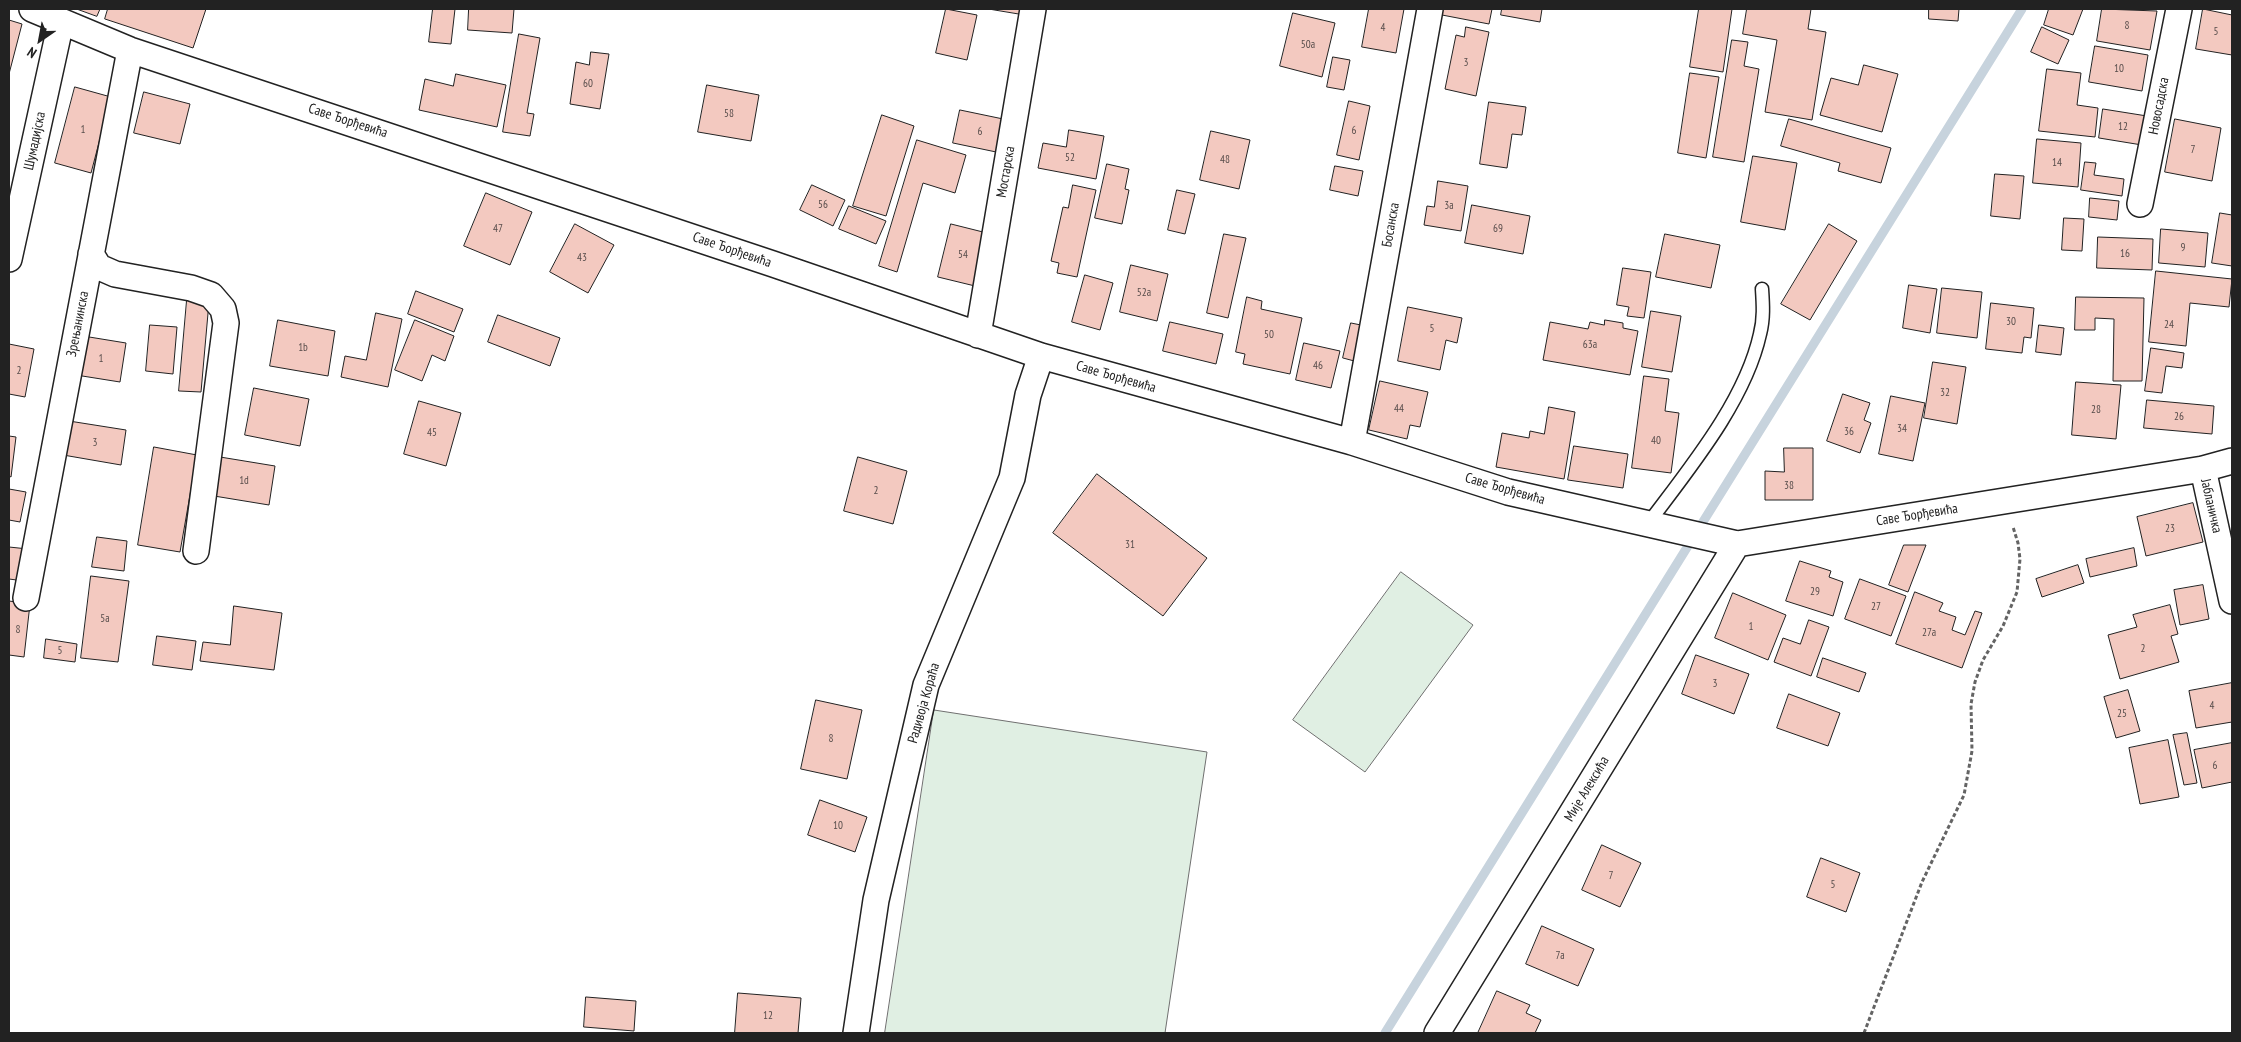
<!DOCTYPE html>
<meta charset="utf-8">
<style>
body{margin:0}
#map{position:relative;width:2241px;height:1042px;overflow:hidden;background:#fff;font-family:"PT Sans Narrow",sans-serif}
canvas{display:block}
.frame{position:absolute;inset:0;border:10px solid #222;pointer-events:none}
.north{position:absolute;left:15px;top:15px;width:50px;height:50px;-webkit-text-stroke:4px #fff;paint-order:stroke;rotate:213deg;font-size:14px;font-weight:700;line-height:20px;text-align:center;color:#222}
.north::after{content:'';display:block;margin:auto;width:18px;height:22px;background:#222;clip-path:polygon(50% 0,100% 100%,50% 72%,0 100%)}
</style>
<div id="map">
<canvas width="2241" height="1042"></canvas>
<div class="frame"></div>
<div class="north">N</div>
</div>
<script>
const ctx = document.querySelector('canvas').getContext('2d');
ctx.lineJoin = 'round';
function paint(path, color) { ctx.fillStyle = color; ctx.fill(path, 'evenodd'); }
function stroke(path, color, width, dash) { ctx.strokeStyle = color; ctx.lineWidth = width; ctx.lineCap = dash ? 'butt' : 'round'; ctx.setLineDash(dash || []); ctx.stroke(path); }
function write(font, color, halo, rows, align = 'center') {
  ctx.font = font + ' "PT Sans Narrow",sans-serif'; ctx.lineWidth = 4; ctx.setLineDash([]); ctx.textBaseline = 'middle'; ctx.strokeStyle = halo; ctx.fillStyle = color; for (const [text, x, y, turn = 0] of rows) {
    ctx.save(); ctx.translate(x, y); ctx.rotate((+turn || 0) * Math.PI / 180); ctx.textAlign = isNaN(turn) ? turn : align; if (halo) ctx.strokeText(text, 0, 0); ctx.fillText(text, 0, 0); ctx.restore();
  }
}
const green = new Path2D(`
 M1401 572 1473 625 1365 772 1293 720Z
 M934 710 1207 752 1165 1033H885Z`);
paint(green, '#e0efe3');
stroke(green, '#6f6f6f', 1);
stroke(new Path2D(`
 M1385 1033 2022 9`), '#c7d3dd', 9);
const building = new Path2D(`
 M77 9H100L97 16Z
 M108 9H206L193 48 105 19Z
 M433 9H455L451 44 429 42Z
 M469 9H514L512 33 468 30Z
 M946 9 977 15 967 60 936 53Z
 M989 9H1028L1027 15Z
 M1369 9H1404L1396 53 1362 47Z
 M1443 9H1492L1489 24 1442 15Z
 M1502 9H1542L1540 22 1501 15Z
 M1699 9H1732L1723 72 1690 67Z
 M1747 9H1811L1808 29 1826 32 1812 120 1765 112 1777 40 1743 34Z
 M1929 9H1959L1958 21 1929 19Z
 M2049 9H2083L2073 35 2044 25Z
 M2102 9 2157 11 2150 50 2097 41Z
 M2203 9 2232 15V55L2196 49Z
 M1293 13 1335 23 1322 77 1280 66Z
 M9 20 22 24 9 74Z
 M1466 27 1489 32 1476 96 1445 89 1456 35 1464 37Z
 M2042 27 2069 40 2058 64 2031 52Z
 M519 34 540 38 527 113 534 114 530 136 503 132Z
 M1732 40 1748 42 1744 66 1759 69 1744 162 1713 157Z
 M2095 46 2148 55 2142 91 2089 82Z
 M591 52 609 54 600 109 570 104 576 62 589 65Z
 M1333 57 1350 60 1344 90 1327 87Z
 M1864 65 1898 74 1882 132 1820 115 1831 78 1858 85Z
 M2047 69 2081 73 2077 105 2098 108 2095 137 2039 131Z
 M1690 73 1719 77 1706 158 1678 153Z
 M456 74 506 85 497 127 419 110 425 79 453 86Z
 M707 85 759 95 751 141 698 132Z
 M75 87 111 97 91 173 55 163Z
 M144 92 190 104 180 144 134 133Z
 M1349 101 1370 106 1359 160 1337 155Z
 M1489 102 1526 107 1522 135 1512 134 1507 168 1480 164Z
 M2103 109 2147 116 2142 145 2099 138Z
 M960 110 1008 120 1001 153 953 143Z
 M882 115 914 126 886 216 853 206Z
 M1789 119 1891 148 1881 183 1838 171 1840 163 1781 146Z
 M2175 119 2221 128 2212 181 2165 172Z
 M1069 130 1104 136 1096 179 1038 168 1043 143 1066 147Z
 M1211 131 1250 140 1239 189 1200 180Z
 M2037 139 2081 143 2078 187 2033 183Z
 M917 140 966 155 955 193 923 183 897 272 879 266Z
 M1753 156 1797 163 1785 230 1741 222Z
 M2085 162 2096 163 2094 175 2124 179 2122 196 2081 190Z
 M1107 164 1129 169 1125 189 1129 190 1122 224 1095 218Z
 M1335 166 1363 171 1358 196 1330 190Z
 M1995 174 2024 176 2020 219 1991 216Z
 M1438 181 1468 186 1461 231 1424 225 1427 206 1434 207Z
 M812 185 845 200 833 226 800 210Z
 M1073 185 1096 190 1077 277 1057 273 1059 263 1051 261 1063 207 1068 208Z
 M1177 190 1195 194 1185 234 1168 230Z
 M486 193 532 212 510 265 464 246Z
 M2090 198 2119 201 2117 220 2089 217Z
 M1472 205 1530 216 1523 254 1465 243Z
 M849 206 886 221 876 244 839 229Z
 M2220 213 2232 215V266L2212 263Z
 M2064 218 2084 219 2082 251 2062 250Z
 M575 224 614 245 588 293 550 272Z
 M951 224 987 233 975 286 938 277Z
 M1829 224 1857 241 1810 320 1781 304Z
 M2161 229 2208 233 2205 267 2159 263Z
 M1224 234 1246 238 1228 318 1207 313Z
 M1665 234 1720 245 1711 288 1656 277Z
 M2098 237 2153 239 2152 270 2097 268Z
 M1131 265 1168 274 1157 321 1120 312Z
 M1623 268 1651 272 1644 318 1627 316 1629 307 1617 305Z
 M2156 271 2232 279 2229 307 2190 303 2186 346 2149 342Z
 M1085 275 1113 283 1100 330 1072 322Z
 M1909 285 1937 289 1930 333 1903 328Z
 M1942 288 1982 292 1977 338 1937 333Z
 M416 291 463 309 454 332 408 314Z
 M1247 297 1262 301 1261 309 1302 318 1290 374 1243 364 1245 354 1236 352Z
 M2076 297 2144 298 2142 381H2113L2114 319 2095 318V330H2075Z
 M187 300 209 302 201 392 179 391Z
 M1991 303 2034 308 2031 338 2024 337 2022 353 1986 349Z
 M1408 307 1462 318 1457 343 1446 340 1440 370 1398 361Z
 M1651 311 1681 316 1672 372 1642 367Z
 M376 313 402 319 388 387 341 377 345 356 366 360Z
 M498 315 560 338 550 366 488 342Z
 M278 320 335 331 328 376 270 366Z
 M415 320 454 336 445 361 432 355 422 381 395 370Z
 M1605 320 1623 323V328L1638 331 1630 375 1543 360 1550 322 1588 329 1590 322 1604 325Z
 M1170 322 1223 334 1216 364 1163 351Z
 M1351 323 1366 326 1358 362 1343 358Z
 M150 325 177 327 173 374 146 371Z
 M2039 325 2064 328 2061 355 2036 352Z
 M83 336 126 343 120 382 76 375Z
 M1304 343 1340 351 1331 388 1296 380Z
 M9 344 34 349 25 397 9 394Z
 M2151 348 2184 353 2182 368 2166 366 2162 393 2145 391Z
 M1933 362 1966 367 1957 424 1924 418Z
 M1644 376 1669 379 1665 411 1679 413 1671 473 1632 468Z
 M1380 381 1428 392 1420 427 1410 425 1407 439 1369 430Z
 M2076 382 2121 385 2116 439 2072 435Z
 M254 388 309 399 300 446 245 435Z
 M1843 394 1870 403 1864 420 1871 423 1860 453 1827 441Z
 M1891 396 1925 403 1913 461 1879 454Z
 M2147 400 2214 406 2212 434 2144 428Z
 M419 401 461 413 446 466 404 454Z
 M1549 407 1575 412 1564 479 1496 467 1502 433 1529 438 1530 431 1544 434Z
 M69 421 126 430 121 465 63 455Z
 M9 436 16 437 11 477 9 476Z
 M1574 446 1628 454 1623 488 1568 480Z
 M154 447 197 455 180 552 138 545Z
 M1784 448H1813V500H1765V471L1784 472Z
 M220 457 275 466 269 505 214 496Z
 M858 457 907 471 893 524 844 511Z
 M1097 474 1207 558 1163 616 1053 533Z
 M9 489 26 492 20 522 9 520Z
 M2193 503 2203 542 2146 556 2137 517Z
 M97 537 127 541 124 571 92 567Z
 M1904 545H1926L1908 592 1889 585Z
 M9 547 28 549 24 581 9 579Z
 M2134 548 2137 566 2090 577 2086 559Z
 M1800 561 1831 571 1829 577 1843 582 1833 616 1786 601Z
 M2078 565 2084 583 2042 597 2036 579Z
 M91 576 129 581 118 662 81 658Z
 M1860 579 1906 596 1891 636 1845 619Z
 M2203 585 2209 619 2180 625 2174 590Z
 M1915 592 1943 603 1939 611 1956 617 1952 630 1965 635 1975 611 1982 613 1962 668 1896 644Z
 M1733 593 1786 615 1768 660 1715 638Z
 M9 601 30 604 24 657 9 655Z
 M2170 605 2178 634 2171 636 2179 662 2120 679 2108 635 2137 627 2133 615Z
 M234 606 282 613 274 670 200 661 203 642 230 645Z
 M1809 620 1829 627 1811 676 1774 662 1783 638 1800 644Z
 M157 636 196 641 192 670 153 665Z
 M46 639 77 644 75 662 44 658Z
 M1696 655 1749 674 1734 714 1682 694Z
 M1823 658 1866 673 1859 692 1817 677Z
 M2232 683V722L2196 728 2189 691Z
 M2128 690 2140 731 2116 738 2104 697Z
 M1789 694 1840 713 1828 746 1777 728Z
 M816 700 862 710 847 779 801 769Z
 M2187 733 2197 783 2184 785 2173 735Z
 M2168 740 2179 797 2140 804 2129 748Z
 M2232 743V782L2202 788 2194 750Z
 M820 800 867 817 855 852 808 835Z
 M1602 845 1641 863 1620 907 1582 890Z
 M1821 858 1860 873 1846 912 1807 897Z
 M1542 926 1594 949 1578 986 1526 964Z
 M1497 991 1530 1005 1526 1013 1541 1020 1535 1033H1478Z
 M738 993 801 998 798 1033H735Z
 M586 997 636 1001 634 1031 584 1027Z`);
paint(building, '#f3c9c0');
stroke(building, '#222', 1);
const lane = new Path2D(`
 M1647 525C1688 470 1745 402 1760 334 1764 319 1763 304 1762 289`);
const street = new Path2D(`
 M32 9 130 50 773 264 1041 356 1352 442 1508 492 1737 544 2203 469 2232 461
 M2140 204 2179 9
 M91 254 99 267 115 274 191 288 211 295 223 309 226 323 196 551
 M9 259 61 22
 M978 335 1033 9
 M1352 442 1430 9
 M2203 469 2232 601
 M26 598 130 50
 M856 1033 876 900 926 685 1012 478 1028 395 1041 356
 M1437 1033 1737 544`);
stroke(lane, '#222', 15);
stroke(street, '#222', 28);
stroke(new Path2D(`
 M1864 1033 1922 882 1964 795 1972 751 1971 704 1975 682 1983 660 2003 626 2017 592 2020 559 2018 543 2013 527`), '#646464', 3, [4, 2.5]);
stroke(lane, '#fff', 12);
stroke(street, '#fff', 25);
write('11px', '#564c4a', null, [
 ["8",2127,26],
 ["4",1383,28],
 ["5",2216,32],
 ["50a",1308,45],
 ["3",1466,63],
 ["10",2119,69],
 ["60",588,84],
 ["58",729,114],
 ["12",2123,127],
 ["1",83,130],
 ["6",1354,131],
 ["6",980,132],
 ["7",2193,150],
 ["52",1070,158],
 ["48",1225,160],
 ["14",2057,163],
 ["56",823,205],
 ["3a",1449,206],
 ["47",498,229],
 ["69",1498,229],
 ["9",2183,248],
 ["16",2125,254],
 ["54",963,255],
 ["43",582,258],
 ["52a",1144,293],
 ["30",2011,322],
 ["24",2169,325],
 ["5",1432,329],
 ["50",1269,335],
 ["63a",1590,345],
 ["1b",303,348],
 ["1",101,359],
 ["46",1318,366],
 ["2",19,371],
 ["32",1945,393],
 ["44",1399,409],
 ["28",2096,410],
 ["26",2179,417],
 ["34",1902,429],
 ["36",1849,432],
 ["45",432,433],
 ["40",1656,441],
 ["3",95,443],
 ["1d",244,481],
 ["38",1789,486],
 ["2",876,491],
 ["23",2170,529],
 ["31",1130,545],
 ["29",1815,592],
 ["27",1876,607],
 ["5a",105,619],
 ["1",1751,627],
 ["8",18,630],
 ["27a",1929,633],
 ["2",2143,649],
 ["5",60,651],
 ["3",1715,684],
 ["4",2212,706],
 ["25",2122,714],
 ["8",831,739],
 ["6",2215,766],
 ["10",838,826],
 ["7",1611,876],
 ["5",1833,885],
 ["7a",1560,956],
 ["12",768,1016]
]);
write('14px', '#222', '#fff', [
 ["Новосадска",2159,106,-79],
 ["Саве Ђорђевића",348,121,18],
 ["Шумадијска",35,141,-78],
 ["Мостарска",1006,172,-80],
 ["Босанска",1391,225,-80],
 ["Саве Ђорђевића",732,250,19],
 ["Зрењанинска",78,324,-79],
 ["Саве Ђорђевића",1116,377,16],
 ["Саве Ђорђевића",1505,489,16],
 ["Јабланичка",2211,506,77],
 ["Саве Ђорђевића",1917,515,-9],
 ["Радивоја Кораћа",924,703,-74],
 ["Мије Алексића",1587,789,-59]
]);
</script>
